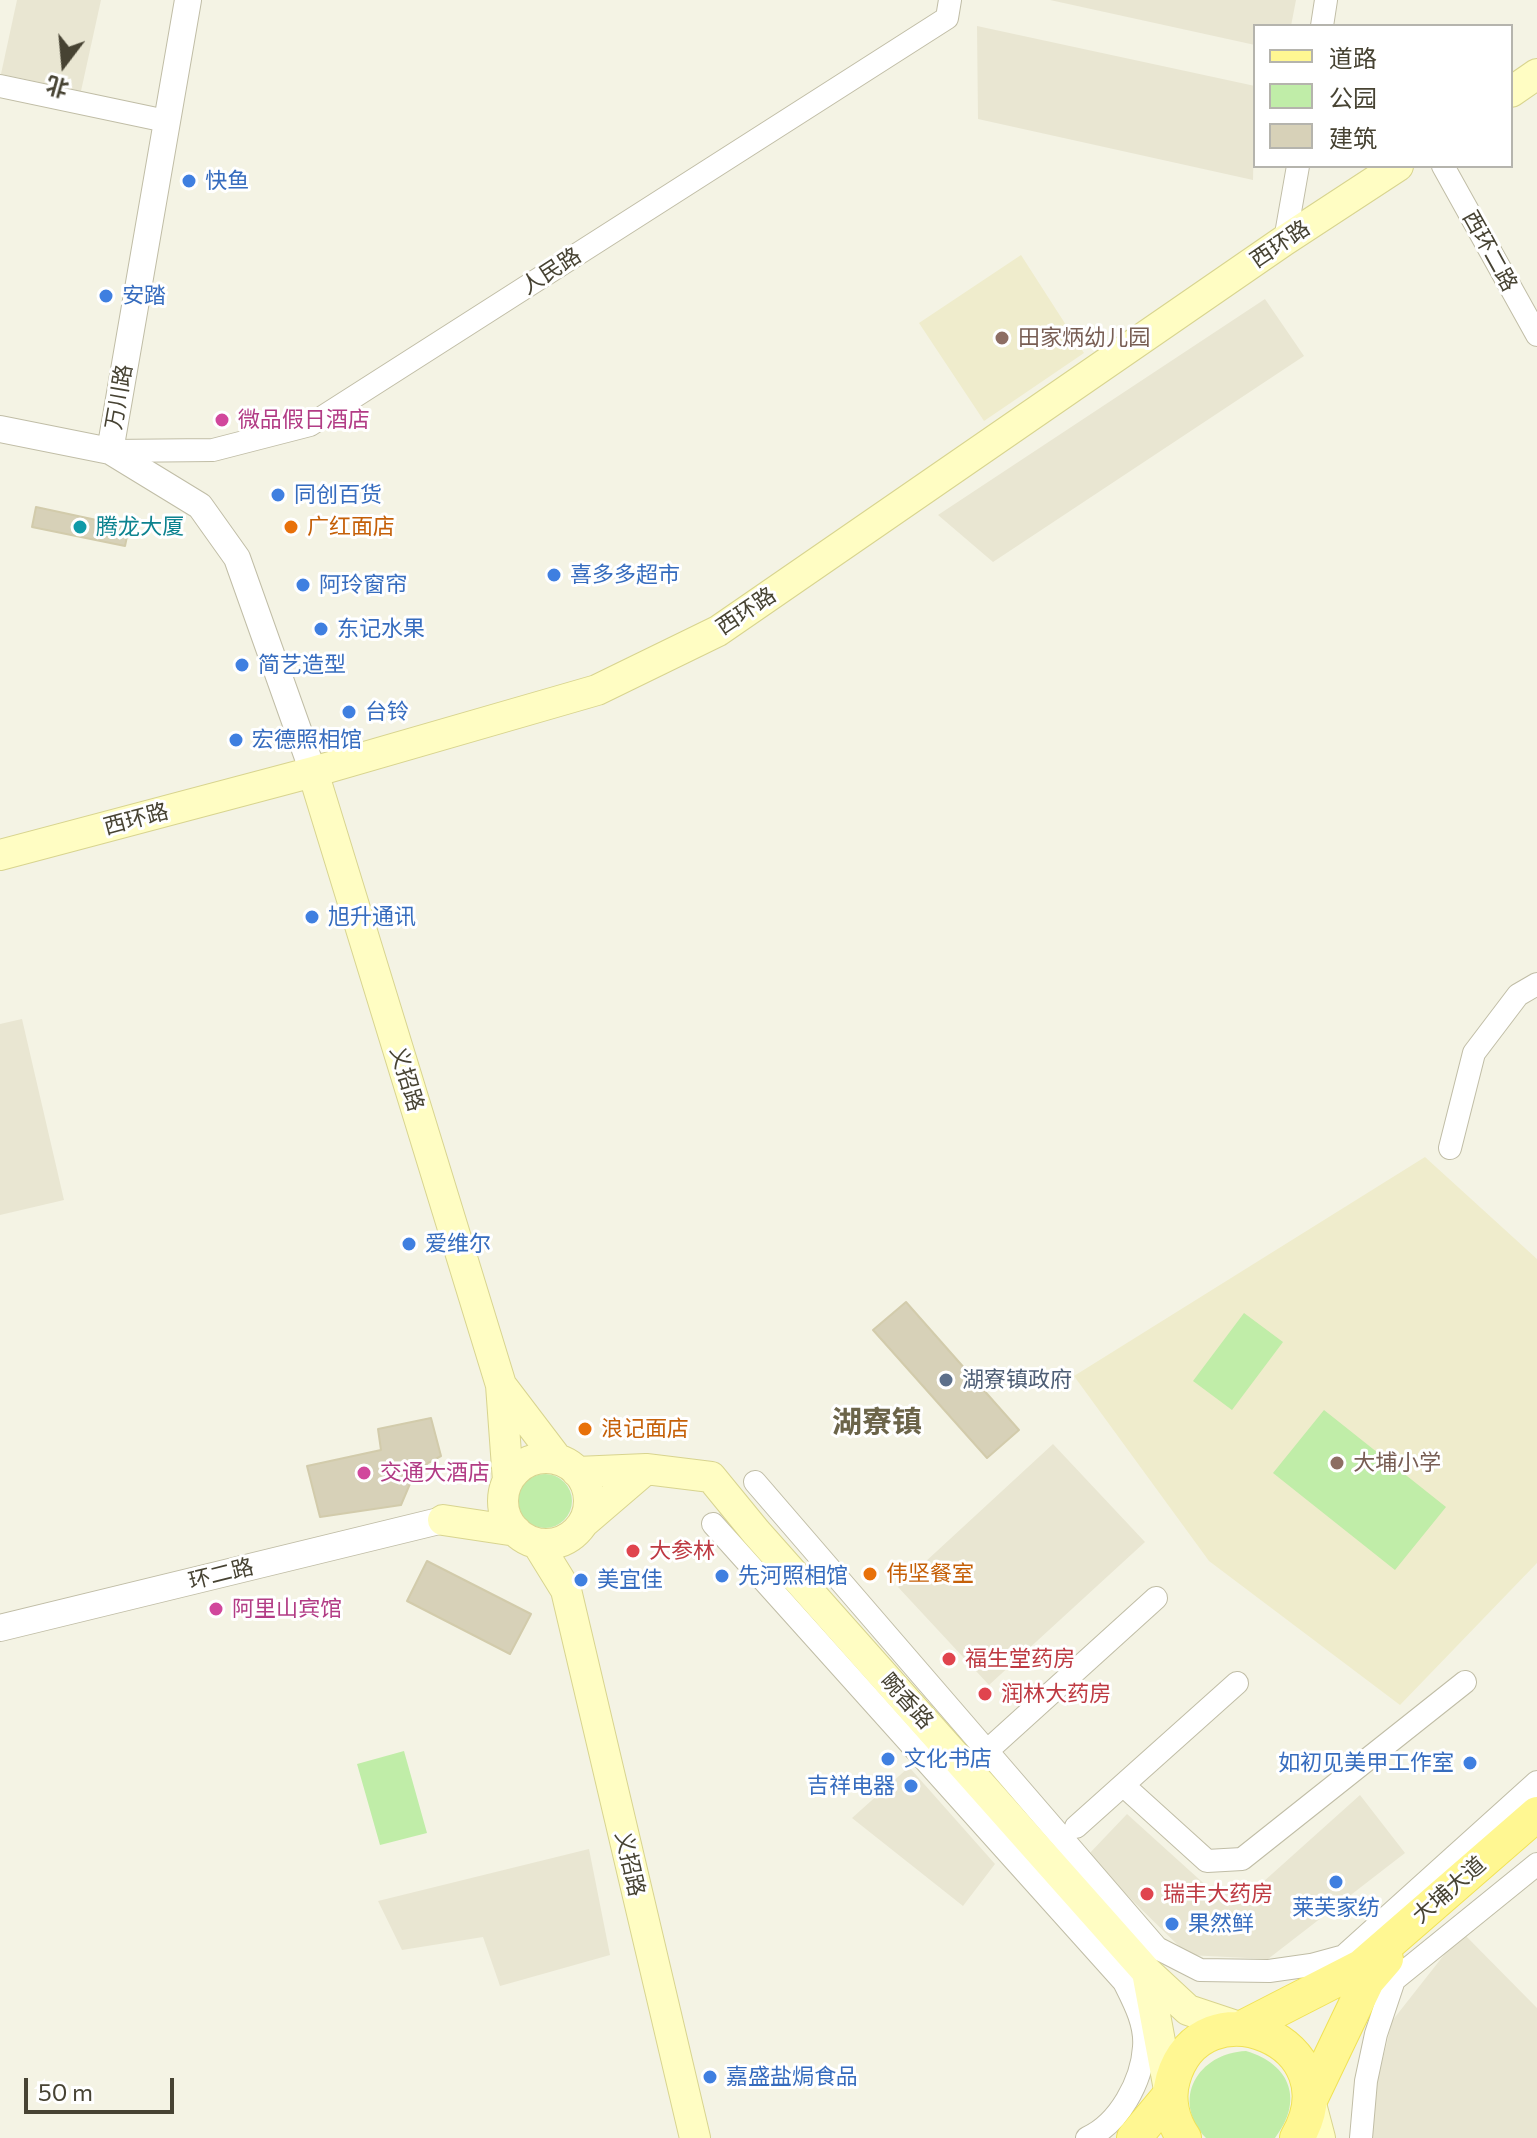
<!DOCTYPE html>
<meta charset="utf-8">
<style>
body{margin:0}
#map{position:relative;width:1537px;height:2138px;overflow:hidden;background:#f4f3e4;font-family:Commissioner,"Noto Sans SC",sans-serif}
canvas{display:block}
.legend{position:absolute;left:1253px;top:24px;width:260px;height:144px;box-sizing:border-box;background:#fff;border:2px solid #b5b4ad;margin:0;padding:10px 14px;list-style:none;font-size:24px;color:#474333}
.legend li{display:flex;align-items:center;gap:16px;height:40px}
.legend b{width:40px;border:2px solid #b5b4ad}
.north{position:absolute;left:24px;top:24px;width:80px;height:80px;-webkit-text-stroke:6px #fff;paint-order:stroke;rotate:196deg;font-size:22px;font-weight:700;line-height:32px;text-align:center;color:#474333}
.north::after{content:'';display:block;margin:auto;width:28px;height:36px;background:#474333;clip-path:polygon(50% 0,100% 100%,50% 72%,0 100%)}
.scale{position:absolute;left:24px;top:2078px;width:150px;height:36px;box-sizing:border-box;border:4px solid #474333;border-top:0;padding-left:10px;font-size:24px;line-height:28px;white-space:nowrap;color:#474333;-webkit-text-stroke:6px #fff;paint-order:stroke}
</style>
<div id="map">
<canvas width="1537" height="2138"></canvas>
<ul class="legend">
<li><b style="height:10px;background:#fff792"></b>道路</li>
<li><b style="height:22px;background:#c0eda8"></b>公园</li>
<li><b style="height:22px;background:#d7d1b8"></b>建筑</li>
</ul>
<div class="north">北</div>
<div class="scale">50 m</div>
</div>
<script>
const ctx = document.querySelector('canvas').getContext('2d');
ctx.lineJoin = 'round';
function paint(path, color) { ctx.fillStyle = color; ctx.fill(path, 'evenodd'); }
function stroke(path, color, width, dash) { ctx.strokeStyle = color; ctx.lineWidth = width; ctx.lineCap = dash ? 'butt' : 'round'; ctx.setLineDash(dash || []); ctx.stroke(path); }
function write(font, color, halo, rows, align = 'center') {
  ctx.font = font + ' Commissioner,"Noto Sans SC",sans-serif'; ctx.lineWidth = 6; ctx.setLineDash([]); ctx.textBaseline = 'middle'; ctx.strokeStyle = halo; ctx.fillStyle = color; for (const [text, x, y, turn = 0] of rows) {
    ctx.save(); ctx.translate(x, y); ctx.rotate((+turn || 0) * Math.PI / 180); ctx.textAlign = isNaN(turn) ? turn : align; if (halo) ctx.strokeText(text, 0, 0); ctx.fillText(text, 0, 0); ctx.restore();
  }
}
paint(new Path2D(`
 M17 0H101L81 91 1 74Z
 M1050 0H1296L1291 26H1255V45Z
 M977 26 1255 86 1253 180 978 119Z
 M1265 299 1304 356 993 562 938 515Z
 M22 1019 64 1200 0 1215V1024Z
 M1053 1444 1145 1542 989 1685 898 1587Z
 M909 1767 995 1864 963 1906 852 1818Z
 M1360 1795 1405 1853 1268 1959 1188 1955 1087 1856 1127 1814 1211 1890 1253 1891Z
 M589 1849 610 1955 500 1986 483 1937 402 1950 378 1901Z
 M1462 1932 1537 2008V2138H1373L1369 2116 1392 2021Z`), '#e9e6d2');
paint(new Path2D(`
 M1021 255 1084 353 984 421 919 323Z
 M1425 1157 1537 1259V1563L1400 1705 1209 1561 1074 1376Z`), '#efeccc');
paint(new Path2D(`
 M1244 1313 1283 1342 1232 1410 1193 1381Z
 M1324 1410 1446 1507 1395 1570 1273 1473Z
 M518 1501a27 27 0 1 1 54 0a27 27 0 1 1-54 0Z
 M404 1751 427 1833 380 1845 357 1764Z
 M1246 2051C1291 2064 1304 2101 1275 2138H1206C1170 2100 1198 2053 1246 2051Z`), '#c0eda8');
const building = new Path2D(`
 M36 507 129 527 125 546 32 527Z
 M906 1302 1019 1430 987 1458 873 1330Z
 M431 1418 441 1456 428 1463 412 1479 401 1505 320 1517 307 1466 381 1450 378 1429Z
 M427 1561 531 1614 510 1654 407 1601Z`);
paint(building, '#d7d1b8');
stroke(building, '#d2cbab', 2);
const minor = new Path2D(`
 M1322 26 1326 0
 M0 86 166 121
 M1443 166 1537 335
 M1285 240 1298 166
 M110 451 213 450 310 425 947 18 950 0
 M1450 1148 1474 1053 1518 995 1537 984
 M755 1482 1157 1948 1200 1970 1269 1971 1311 1965 1344 1956 1537 1782
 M713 1524 1124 1982C1134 2002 1146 2024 1144 2047 1142 2081 1119 2124 1087 2138
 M977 1760 1156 1598
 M1123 1785 1207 1861 1242 1859 1465 1682
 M1076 1827 1237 1683
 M1361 2138 1366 2081 1376 2034 1394 1980 1537 1864`);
const tertiary = new Path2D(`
 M0 429 110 451 200 506 237 558 313 772
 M110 451 188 0
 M0 1628 443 1520`);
const secondary = new Path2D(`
 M1511 92 1537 74
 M313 772 501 1385 508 1481
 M0 855 313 772 597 690 718 631 1285 240 1398 166
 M501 1385 558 1460
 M503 1501a43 43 0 1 1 86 0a43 43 0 1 1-86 0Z
 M577 1472 646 1469 711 1477 756 1532 1147 1972 1188 2010 1242 2028
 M443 1520 516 1531
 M583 1523 646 1469
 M537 1543 566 1590 695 2138
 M1147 1972 1170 2095
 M1310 2100 1320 2138`);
const primary = new Path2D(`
 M1242 2028 1361 1967 1537 1814
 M1310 2100 1367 1981 1386 1959
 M1134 2138 1170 2095
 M1184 2138C1172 2121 1167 2099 1173 2079 1201 1981 1354 2041 1297 2138`);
stroke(minor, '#c0bda6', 24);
stroke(tertiary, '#c0bda6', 28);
stroke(secondary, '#d8d48f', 32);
stroke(primary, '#f0e256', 36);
stroke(minor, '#fff', 22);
stroke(tertiary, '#fff', 26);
stroke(secondary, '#fffdc3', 30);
stroke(primary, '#fff792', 34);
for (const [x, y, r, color] of [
 [189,181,8,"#3f7fe0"],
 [106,296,8,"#3f7fe0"],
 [1002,338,8,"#8d6e63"],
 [222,420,8,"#d1479c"],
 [278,495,8,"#3f7fe0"],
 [80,527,8,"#0f9aa8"],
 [291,527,8,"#e8710a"],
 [554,575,8,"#3f7fe0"],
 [303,585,8,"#3f7fe0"],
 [321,629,8,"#3f7fe0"],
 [242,665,8,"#3f7fe0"],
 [349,712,8,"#3f7fe0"],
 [236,740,8,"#3f7fe0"],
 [312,917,8,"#3f7fe0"],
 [409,1244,8,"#3f7fe0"],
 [946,1380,8,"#5c6f8a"],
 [585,1429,8,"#e8710a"],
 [1337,1463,8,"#8d6e63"],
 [364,1473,8,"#d1479c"],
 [633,1551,8,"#e0444e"],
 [870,1574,8,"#e8710a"],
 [722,1576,8,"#3f7fe0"],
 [581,1580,8,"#3f7fe0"],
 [216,1609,8,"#d1479c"],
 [949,1659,8,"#e0444e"],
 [985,1694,8,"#e0444e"],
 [888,1759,8,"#3f7fe0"],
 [1470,1763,8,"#3f7fe0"],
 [911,1786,8,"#3f7fe0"],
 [1336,1882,8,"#3f7fe0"],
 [1147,1894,8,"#e0444e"],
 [1172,1924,8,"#3f7fe0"],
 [710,2077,8,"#3f7fe0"]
]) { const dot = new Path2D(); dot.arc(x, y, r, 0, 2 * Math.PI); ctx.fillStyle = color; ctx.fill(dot); stroke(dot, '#fff', 3); }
write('22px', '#366cbe', '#fff', [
 ["快鱼",205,181],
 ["安踏",122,296],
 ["同创百货",294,495],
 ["喜多多超市",570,575],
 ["阿玲窗帘",319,585],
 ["东记水果",337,629],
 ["简艺造型",258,665],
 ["台铃",365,712],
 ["宏德照相馆",252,740],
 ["旭升通讯",328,917],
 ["爱维尔",425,1244],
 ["先河照相馆",738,1576],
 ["美宜佳",597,1580],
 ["文化书店",904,1759],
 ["如初见美甲工作室",1454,1763,"right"],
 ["吉祥电器",895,1786,"right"],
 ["莱芙家纺",1336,1908,"center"],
 ["果然鲜",1188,1924],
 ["嘉盛盐焗食品",726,2077]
], 'left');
write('22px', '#474333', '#fff', [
 ["西环路",1280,244,-34],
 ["西环二路",1490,251,61],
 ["人民路",551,271,-33],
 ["万川路",119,397,-80],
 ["西环路",746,611,-34],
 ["西环路",136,819,-15],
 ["义招路",407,1079,73],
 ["环二路",221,1574,-14],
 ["畹香路",907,1701,48],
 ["义招路",630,1864,77],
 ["大埔大道",1449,1890,-41]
]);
write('22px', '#785e54', '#fff', [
 ["田家炳幼儿园",1018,338],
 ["大埔小学",1353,1463]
], 'left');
write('22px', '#b23c85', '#fff', [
 ["微品假日酒店",238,420],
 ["交通大酒店",380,1473],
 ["阿里山宾馆",232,1609]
], 'left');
write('22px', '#0d838f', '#fff', [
 ["腾龙大厦",96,527]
], 'left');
write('22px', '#c56008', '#fff', [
 ["广红面店",307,527],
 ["浪记面店",601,1429],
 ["伟坚餐室",886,1574]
], 'left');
write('22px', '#4e5e75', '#fff', [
 ["湖寮镇政府",962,1380]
], 'left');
write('22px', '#be3a42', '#fff', [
 ["大参林",649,1551],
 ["福生堂药房",965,1659],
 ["润林大药房",1001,1694],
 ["瑞丰大药房",1163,1894]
], 'left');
write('bold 30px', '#6b6449', '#fff', [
 ["湖寮镇",877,1422]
]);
</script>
